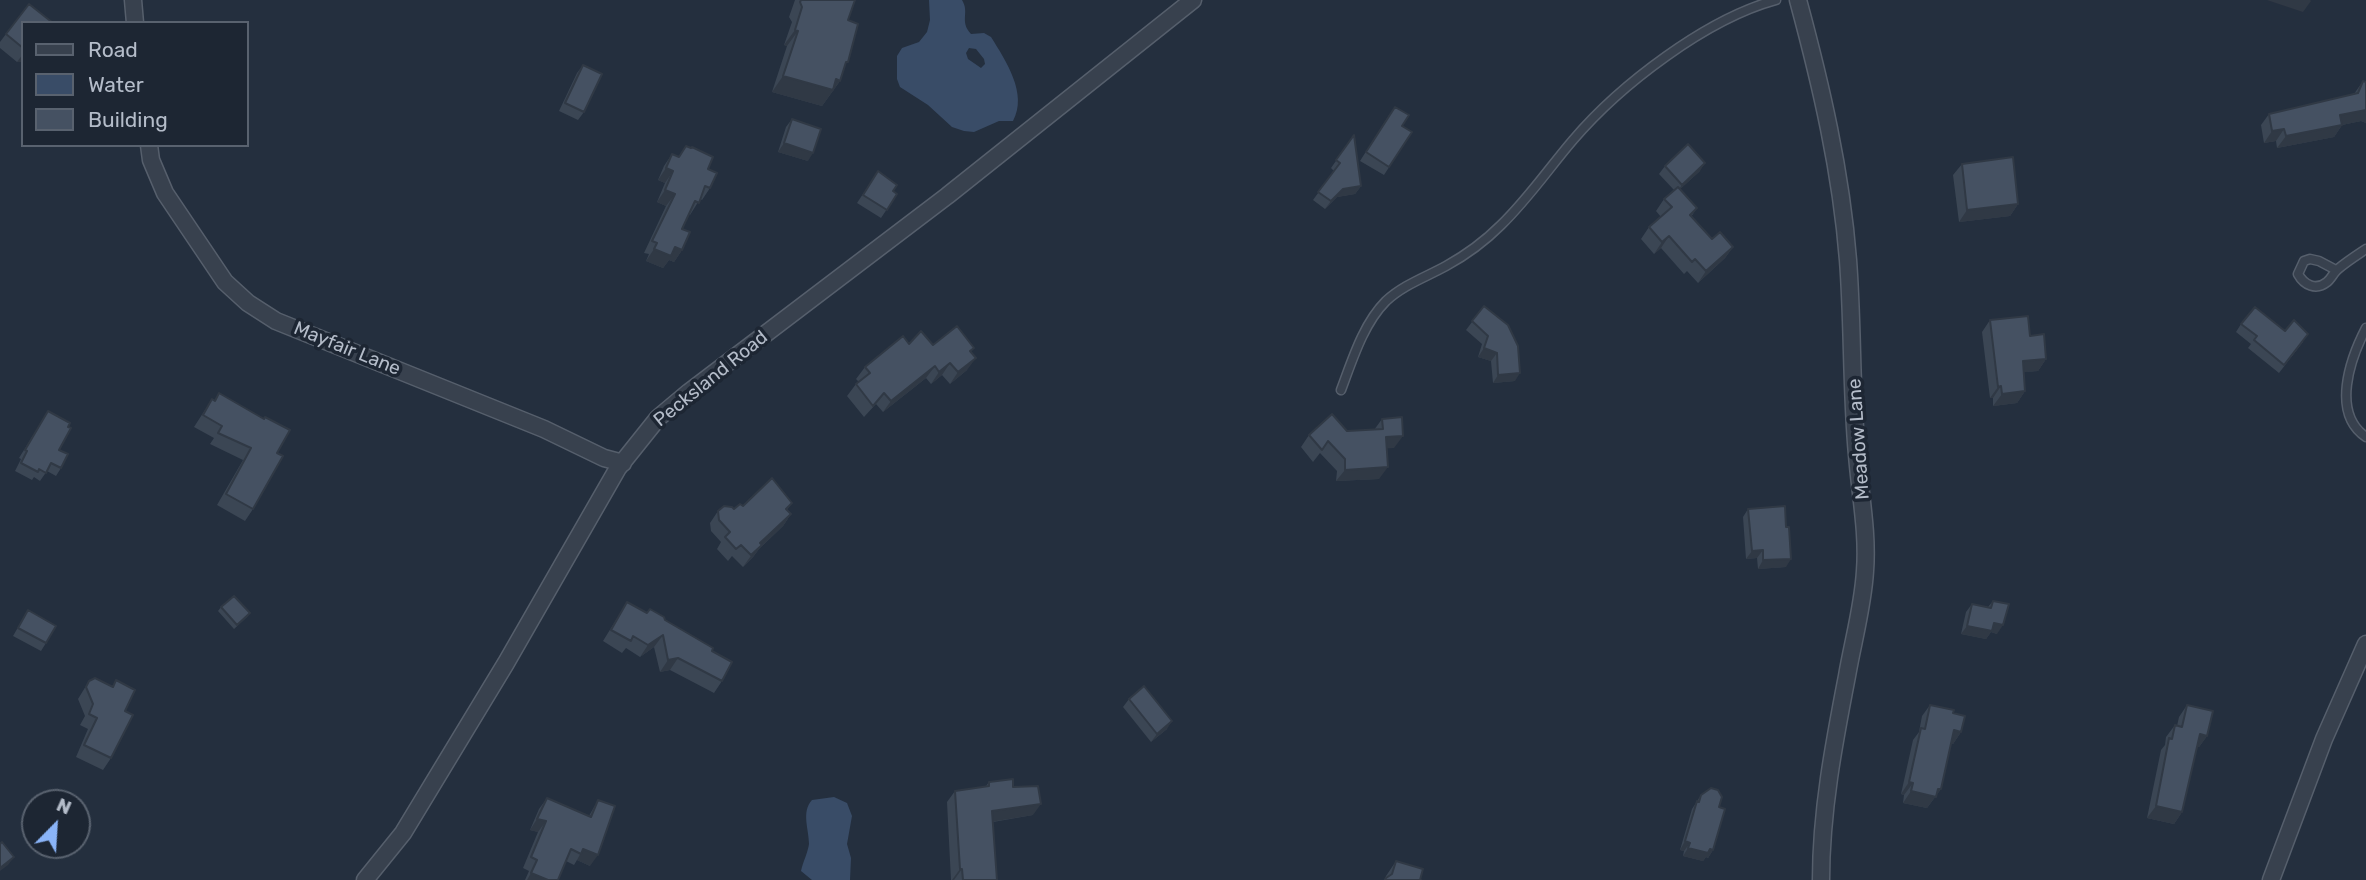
<!DOCTYPE html>
<style>
body{margin:0}
#map{position:relative;width:2366px;height:880px;overflow:hidden;background:#242f3e;font-family:Rubik,sans-serif}
canvas{display:block}
.legend{position:absolute;left:21px;top:21px;width:228px;height:126px;box-sizing:border-box;background:#1d2633;border:2px solid #59626f;margin:0;padding:9px 12px;list-style:none;font-size:21px;color:#b4bcc9}
.legend li{display:flex;align-items:center;gap:14px;height:35px}
.legend b{width:35px;border:2px solid #59626f}
.north{position:absolute;left:21px;top:789px;width:70px;height:70px;box-sizing:border-box;background:#1d2633;border:2px solid #59626f;border-radius:50%;rotate:24deg;font-size:19px;font-weight:700;line-height:28px;text-align:center;color:#b4bcc9}
.north::after{content:'';display:block;margin:auto;width:24px;height:32px;background:#8ab4f8;clip-path:polygon(50% 0,100% 100%,50% 72%,0 100%)}
</style>
<div id="map">
<canvas width="2366" height="880"></canvas>
<ul class="legend">
<li><b style="height:9px;background:#38414e"></b>Road</li>
<li><b style="height:19px;background:#394c67"></b>Water</li>
<li><b style="height:19px;background:#455162"></b>Building</li>
</ul>
<div class="north">N</div>
</div>
<script>
const ctx = document.querySelector('canvas').getContext('2d');
ctx.lineJoin = 'round';
function paint(path, color) { ctx.fillStyle = color; ctx.fill(path, 'evenodd'); }
function stroke(path, color, width, dash) { ctx.strokeStyle = color; ctx.lineWidth = width; ctx.lineCap = dash ? 'butt' : 'round'; ctx.setLineDash(dash || []); ctx.stroke(path); }
function write(font, color, halo, rows, align = 'center') {
  ctx.font = font + ' Rubik,sans-serif'; ctx.lineWidth = 7; ctx.setLineDash([]); ctx.textBaseline = 'middle'; ctx.strokeStyle = halo; ctx.fillStyle = color; for (const [text, x, y, turn = 0] of rows) {
    ctx.save(); ctx.translate(x, y); ctx.rotate((+turn || 0) * Math.PI / 180); ctx.textAlign = isNaN(turn) ? turn : align; if (halo) ctx.strokeText(text, 0, 0); ctx.fillText(text, 0, 0); ctx.restore();
  }
}
paint(new Path2D(`
 M929 0H962C970 13 959 21 971 34L984 33 991 37C1006 61 1028 94 1013 121H999L974 132 964 131 952 127 928 105 900 87 897 79V56L902 48 919 42 927 32 930 20ZM969 48 976 49 984 59 985 64 981 68 968 59 966 53Z
 M834 797 847 803 852 816 847 844 851 858 850 880H812L801 871C803 862 808 852 809 844 809 829 801 812 812 800Z`), '#394c67');
const service = new Path2D(`
 M2336 270 2319 261 2310 259 2304 261 2298 274C2304 285 2316 291 2327 282 2331 279 2334 272 2338 269 2346 262 2357 255 2366 249
 M2366 328C2350 359 2331 413 2366 437
 M1341 390C1352 361 1363 324 1386 301 1403 285 1426 277 1446 266 1466 255 1485 241 1501 225 1528 199 1549 168 1573 140 1620 85 1706 19 1776 0`);
const minor = new Path2D(`
 M133 0 135 23
 M1798 0C1821 85 1841 171 1848 260 1853 325 1851 390 1857 455 1860 494 1868 532 1865 571 1863 606 1853 641 1847 676 1834 743 1821 811 1821 880
 M149 145 151 160 165 193 225 282 248 303 276 321 544 429 604 458 623 463
 M365 880 403 833 506 663 618 468 658 418 689 392 947 196 1193 0
 M2271 880 2324 739 2366 644`);
stroke(service, '#565f6c', 11);
stroke(minor, '#565f6c', 19);
stroke(service, '#38414e', 8);
stroke(minor, '#38414e', 16);
paint(new Path2D(`
 M795 0H855L848 20 844 68 840 81 822 106 772 92 787 46 784 45 792 22 789 17Z
 M23 23V62H17L0 48V42L6 34Z
 M583 65 584 112 578 120 559 111 577 73Z
 M2363 81 2366 82V123L2361 121 2342 125 2334 137 2277 148 2276 141 2264 143 2261 125 2269 114 2354 94Z
 M1389 115 1402 126 1412 132 1384 175 1360 161Z
 M792 119 808 161 778 152 786 127Z
 M1354 135 1361 186 1355 194 1337 197 1325 209 1313 200 1334 171 1331 168Z
 M672 154 708 169 710 188 702 200 700 199 690 215 689 214 682 229V250L674 262 669 260 663 268 646 261 649 254 644 253 666 206 657 202 665 183 658 180 664 166Z
 M1962 164 2018 204 2010 216 1959 222 1953 175Z
 M1665 166 1700 171 1680 189 1697 208 1691 217 1712 239 1733 247 1725 258 1698 283 1687 271 1684 274 1661 248 1654 254 1641 239 1649 227 1661 217 1656 211 1664 199 1674 190 1659 174Z
 M878 171 893 191 897 194 881 218 857 203Z
 M1484 306 1515 381 1493 383 1491 361 1478 357 1482 344 1466 330Z
 M1990 320 2030 336 2046 359 2038 371 2024 372 2025 391 2017 403 1993 406V398H1990L1982 332Z
 M2241 324 2285 331 2303 342 2279 373 2248 348 2251 344 2236 332Z
 M909 344 974 348 971 352 967 370 950 384 942 375 931 384 926 378 883 412 876 404 864 417 847 396 856 384 859 382 856 379 865 367Z
 M219 393 277 453 253 509 245 521 217 505 243 460 210 444 214 438 194 427 212 399 214 401Z
 M48 411 68 427 59 450 61 468 56 476 47 471 40 481 34 477 32 480 15 471 21 459 19 458Z
 M1382 419 1394 448H1387L1379 479 1336 481 1337 471 1320 453 1313 462 1301 447 1309 435 1374 430Z
 M792 503 787 510 791 514 783 526 759 549 753 557 743 567 732 556 728 561 717 549 721 542 711 531 710 523 718 511 734 509 743 506Z
 M1748 509 1786 567 1758 569 1757 558 1746 559 1743 517Z
 M1993 601 1997 634 1991 632 1986 639 1961 634 1966 612 1972 604 1988 607Z
 M627 602 647 613 665 620 712 651 722 681 714 693 670 670 660 672 654 647 640 657 626 648 622 653 603 641Z
 M221 607 250 613 247 617 234 629 218 611Z
 M28 610 46 643 41 651 13 636Z
 M116 680 125 711 111 758 103 770 76 757 88 729 80 725 85 716 78 699 89 681 112 687Z
 M1129 699 1167 729 1151 742 1123 707Z
 M1930 705 1953 713 1961 732 1953 744 1951 743 1941 789 1927 808 1903 803 1904 795 1901 794 1913 740 1919 732 1922 716Z
 M2187 705 2207 736 2199 747H2197L2182 812 2174 824 2147 818 2161 750 2165 745 2166 737 2175 725 2177 726 2179 717Z
 M989 782 1013 787 1033 815 993 822 997 880H951L947 802 955 791 986 786Z
 M1701 795 1719 807 1713 850 1708 858 1706 857 1703 861 1683 856 1684 851 1680 850 1692 809Z
 M547 798 589 816 598 800 590 866 577 860 574 865 566 861 558 880H525L529 871 523 868 538 832 530 830 539 809Z
 M1396 861 1420 880H1421H1384L1386 876Z`), '#3b4654');
paint(new Path2D(`
 M2267 0H2310L2311 1 2303 12Z
 M795 30 798 31 787 46 784 45Z
 M23 54V62H17Z
 M783 76 836 79 840 81 822 106 772 92Z
 M2366 110V123L2361 121 2342 125 2334 137 2277 148 2286 136 2340 115Z
 M2284 129 2276 141 2264 143 2272 131Z
 M784 143 813 153 808 161 778 152Z
 M1705 163 1700 171 1676 193 1682 185Z
 M666 168 673 171 665 183 658 180Z
 M1361 186 1355 194 1337 197 1325 209 1331 201 1343 189Z
 M665 190 675 194 666 206 657 202Z
 M2018 204 2010 216 1959 222 1967 210Z
 M1669 236 1661 248 1654 254 1662 242Z
 M675 247 682 250 674 262 669 260 663 268 646 261 654 249Z
 M1733 247 1725 258 1698 283 1706 271Z
 M1484 348 1497 353 1491 361 1478 357Z
 M976 358 967 370 950 384 958 372Z
 M2046 359 2038 371 2015 373 2023 361Z
 M950 363 942 375 931 384 939 372Z
 M935 366 926 378 883 412 891 401Z
 M1520 373 1515 381 1493 383 1498 375Z
 M2001 386 1993 398H1990L1998 387Z
 M2025 391 2017 403 1993 406 2002 394Z
 M1403 436 1394 448 1378 449 1386 437Z
 M1388 467 1379 479 1336 481 1345 470Z
 M791 514 783 526 759 549 753 557 743 567 760 543Z
 M1763 550 1757 558 1746 559 1752 551Z
 M1791 559 1786 567 1758 569 1763 560Z
 M1994 623 2003 625 1997 634 1991 632 1986 639 1961 634 1967 626Z
 M663 635 654 647 640 657 648 645Z
 M678 658 670 670 660 672 668 660Z
 M1172 721 1167 729 1151 742 1157 734Z
 M1954 730 1961 732 1953 744 1945 742Z
 M2200 734 2207 736 2199 747 2192 746Z
 M1909 782 1913 783 1904 795 1901 794Z
 M1938 789H1941L1927 808 1903 803 1911 791Z
 M1041 804 1033 815 984 823 992 811Z
 M2156 806 2182 812 2174 824 2147 818Z
 M537 819 546 821 538 832 530 830Z
 M1685 841 1690 843 1684 851 1680 850Z
 M1688 848 1710 849 1713 850 1708 858 1706 857 1703 861 1683 856Z
 M583 849 598 855 590 866 577 860Z
 M14 857 8 865 0 871V868Z
 M960 869H962L954 880H952Z
 M531 873 548 880H527Z`), '#303945');
const building = new Path2D(`
 M801 0H855L848 20 858 24 848 62H846L840 81 836 79 833 90 783 76 798 31 795 30 802 7 800 2Z
 M29 4 53 23H23V48L6 34Z
 M583 65 602 74 584 112 565 103Z
 M2363 81 2366 82V110L2340 115 2342 125 2286 136 2284 129 2272 131 2269 114 2358 93Z
 M1395 107 1409 115 1402 126 1412 132 1389 167 1366 152Z
 M792 119 821 129 813 153 784 143Z
 M1354 135 1361 186 1343 189 1331 201 1318 192 1340 163 1336 160Z
 M1688 144 1705 163 1682 185 1665 166Z
 M686 146 691 148 692 147 713 157 708 169 717 173 710 188 705 186 699 203 695 201 682 229 690 232 682 250 675 247 671 256 654 249 657 243 652 241 675 194 665 190 673 171 666 168 672 154 679 157Z
 M2013 157 2018 204 1967 210 1962 164Z
 M878 171 897 185 893 191 897 194 887 210 863 195Z
 M1678 187 1697 208 1690 215 1712 239 1720 232 1733 247 1706 271 1695 259 1692 262 1669 236 1662 242 1649 227 1672 207 1664 199Z
 M1484 306 1508 325 1518 346 1520 373 1498 375 1497 353 1484 348 1488 336 1472 321Z
 M2255 307 2285 331 2294 320 2308 334 2284 365 2254 340 2257 336 2241 324Z
 M2028 316 2030 336 2044 334 2046 359 2023 361 2025 391 2002 394 2001 386 1998 387 1990 320Z
 M957 326 974 348 970 351 976 358 958 372 950 363 939 372 935 366 891 401 884 393 873 406 856 384 870 373 865 367 903 336 909 344 921 331 933 345Z
 M219 393 264 419 265 417 290 430 277 453 283 456 253 509 226 494 251 448 218 433 222 426 203 415 212 399 215 401Z
 M48 411 70 423 68 427 71 428 59 450 68 454 61 468 51 463 46 473 39 469 38 472 21 463 27 451 25 450Z
 M1332 414 1347 431 1383 429 1382 419 1402 417 1403 436 1386 437 1388 467 1345 470V459L1328 441 1322 450 1309 435Z
 M772 478 792 503 786 509 791 514 760 543 762 545 751 555 741 545 736 549 725 537 730 532 719 520 718 511 724 506 732 507 734 509 740 504 743 506Z
 M1785 506 1786 527H1789L1791 559 1763 560V550L1752 551 1748 509Z
 M234 596 250 613 237 625 221 607Z
 M1993 601 2009 604 2003 625 1994 623 1992 631 1967 626 1972 604 1991 608Z
 M627 602 647 613 650 609 664 617 665 620 713 648 712 651 732 662 722 681 678 658 668 660 663 635 648 645 633 636 631 641 611 630Z
 M28 610 56 626 46 643 18 628Z
 M95 678 113 687 116 680 135 690 125 711 133 715 111 758 84 745 97 718 89 714 93 704 86 687 89 681Z
 M1144 686 1172 721 1157 734 1129 699Z
 M1930 705 1954 710 1953 713 1965 716 1961 732 1954 730 1941 789H1938L1936 797 1911 791 1913 783 1909 782 1921 728 1925 729Z
 M2187 705 2213 711 2207 736 2200 734 2182 812 2156 806 2169 738 2172 739 2175 725 2182 727Z
 M1013 779V787L1038 786 1041 804 992 811 997 880H963L962 869H960L955 791 989 786V782Z
 M1711 788 1718 790 1722 797 1719 807 1725 809 1713 850 1710 849 1708 853 1688 848 1690 843 1685 841 1697 801 1699 802 1701 795Z
 M547 798 591 817 598 800 615 806 598 855 583 849 581 854 571 849 558 880H548L531 873 537 860 531 857 546 821 537 819Z
 M2 842 14 857 0 868V844Z
 M1396 861 1423 869 1420 880H1421H1385L1386 878 1392 874Z`);
paint(building, '#455162');
stroke(building, '#303945', 2);
write('19px', '#b4bcc9', '#1d2633', [
 ["Mayfair Lane",347,349,22],
 ["Pecksland Road",711,379,-39],
 ["Meadow Lane",1859,439,-94]
]);
</script>
